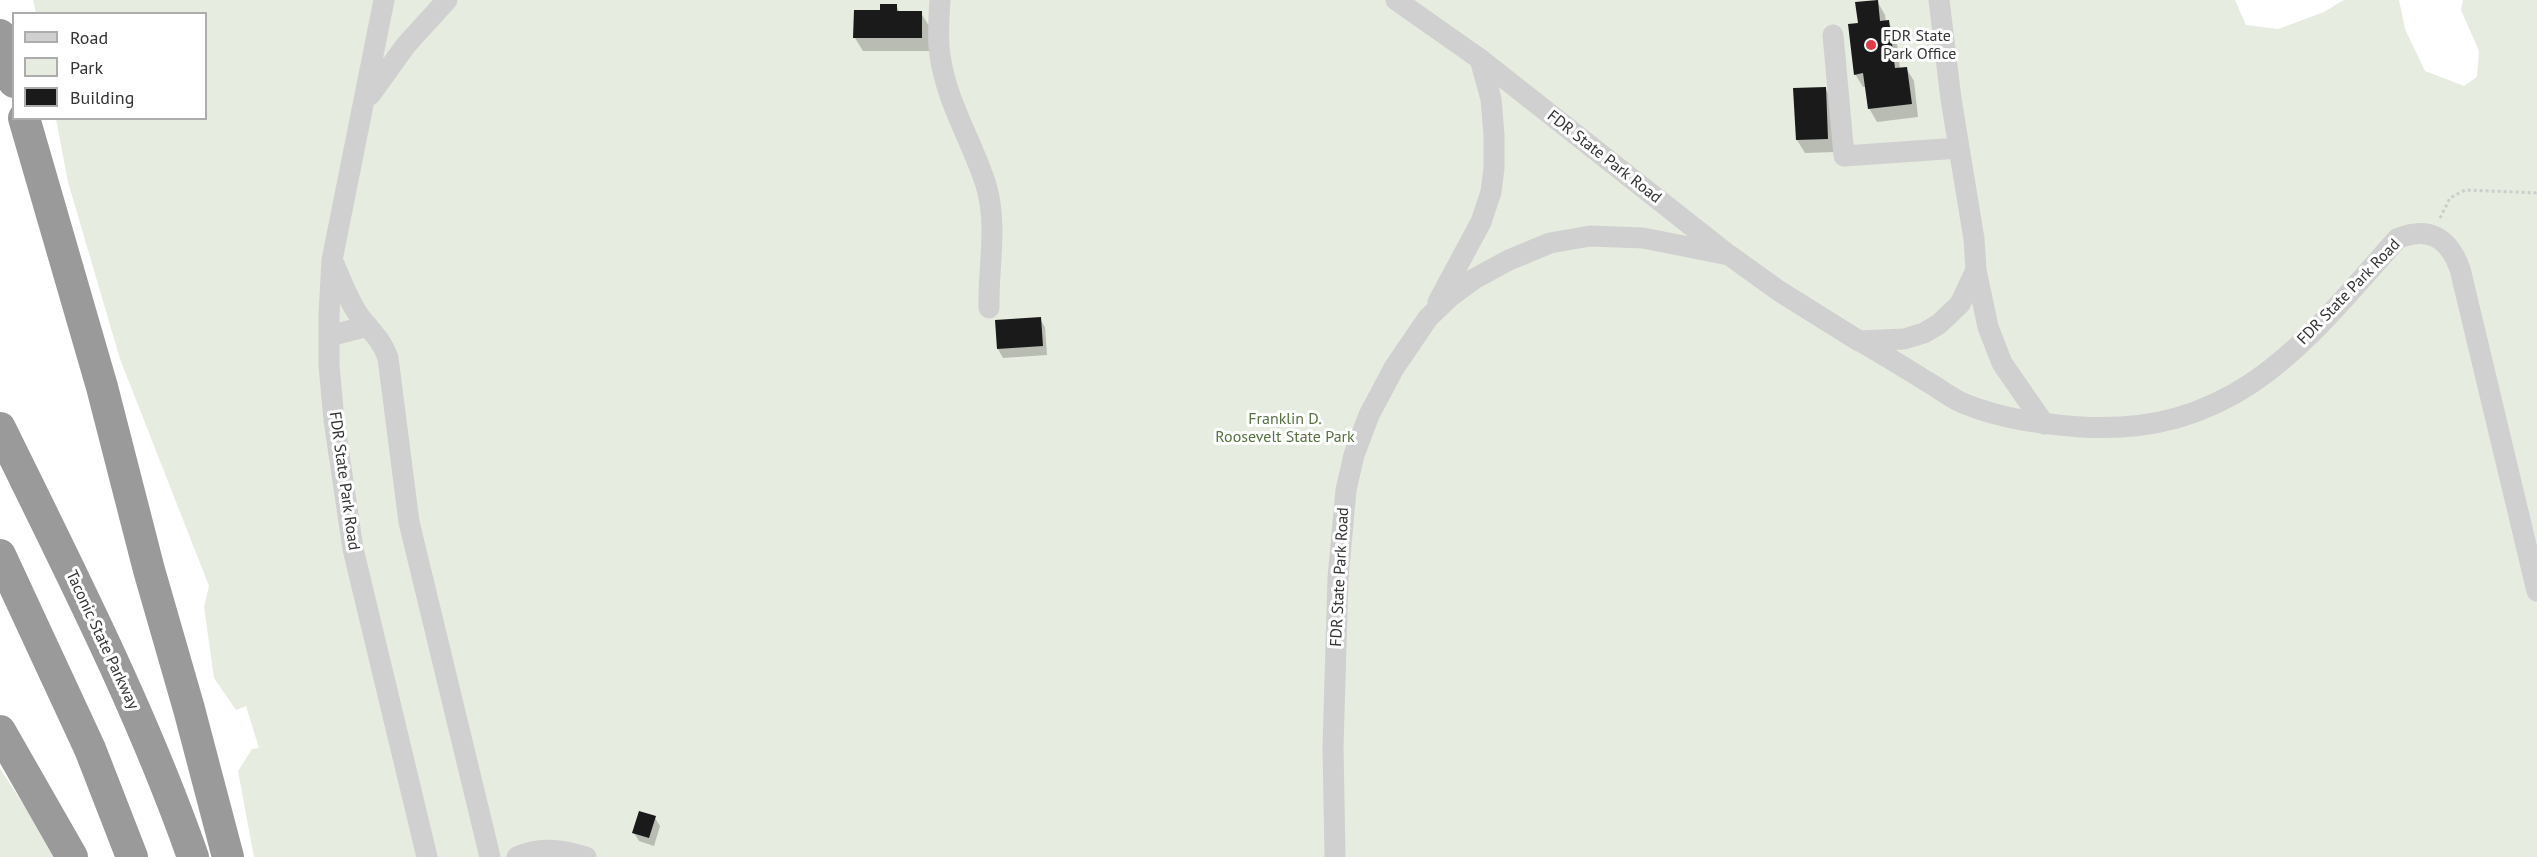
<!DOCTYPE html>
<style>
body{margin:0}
#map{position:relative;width:2537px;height:857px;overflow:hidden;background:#fff;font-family:"PT Sans",sans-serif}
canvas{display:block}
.legend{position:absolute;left:12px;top:12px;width:195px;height:108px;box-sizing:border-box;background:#fff;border:2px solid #adadad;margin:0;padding:8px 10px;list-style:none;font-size:18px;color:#333}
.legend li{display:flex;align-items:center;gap:12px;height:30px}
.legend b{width:30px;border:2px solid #adadad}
</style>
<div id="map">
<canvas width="2537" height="857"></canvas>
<ul class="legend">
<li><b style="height:8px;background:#d0d0d0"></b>Road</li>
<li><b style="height:16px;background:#e6ecdf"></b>Park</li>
<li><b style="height:16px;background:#1a1a1a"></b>Building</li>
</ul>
</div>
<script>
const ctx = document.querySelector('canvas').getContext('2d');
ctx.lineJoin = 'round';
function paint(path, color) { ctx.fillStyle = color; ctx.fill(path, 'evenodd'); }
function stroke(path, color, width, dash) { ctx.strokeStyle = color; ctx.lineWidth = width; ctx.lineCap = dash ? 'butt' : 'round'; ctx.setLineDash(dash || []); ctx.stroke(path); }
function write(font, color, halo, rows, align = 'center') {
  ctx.font = font + ' "PT Sans",sans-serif'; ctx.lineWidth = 6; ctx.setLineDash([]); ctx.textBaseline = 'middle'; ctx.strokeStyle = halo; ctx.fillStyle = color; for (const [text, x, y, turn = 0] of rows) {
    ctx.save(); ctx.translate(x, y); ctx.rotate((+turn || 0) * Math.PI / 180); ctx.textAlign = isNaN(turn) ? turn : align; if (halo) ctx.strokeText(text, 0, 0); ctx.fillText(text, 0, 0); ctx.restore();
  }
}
paint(new Path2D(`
 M33 0H2235L2246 25 2278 29 2324 12 2344 0H2399L2405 29 2425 71 2464 86 2477 77 2479 51 2461 10 2463 0H2537V857H254L238 771 252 749 259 748 246 706 236 710 214 678 204 607 209 586 120 359 68 182 56 119 206 118V14L36 13Z
 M0 768 57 857H0Z`), '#e6ecdf');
paint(new Path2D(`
 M1877 1 1885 15 1886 22H1888L1896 35 1900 69 1906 68 1914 81 1918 117 1877 122 1869 108 1867 87H1863L1855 74 1859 24Z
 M896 5 900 13H921L929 26V51H863L855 38V12H881Z
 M1825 88 1833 102 1835 152 1805 153 1797 140Z
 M1040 319 1045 327 1047 355 1003 358 998 349Z
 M655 818 660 826 654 846 639 841 634 833Z`), '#0003');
paint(new Path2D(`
 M1878 0 1880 21 1889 20 1895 68 1907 67 1912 104 1868 109 1863 73 1854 75 1848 24 1858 23 1855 2Z
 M880 4H897V11H922V38H853L854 10H880Z
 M1826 87 1828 139 1796 140 1793 88Z
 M1041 317 1043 346 997 349 995 320Z
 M639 811 656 816 649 838 632 833Z`), '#1a1a1a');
stroke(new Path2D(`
 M2440 218 2450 198 2465 190 2537 193`), '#cdcdcd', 3, [3, 3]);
stroke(new Path2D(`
 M384 0 332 260 329 314V365L334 420 353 549 427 857
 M940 0C939 18 937 37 940 55 946 101 972 141 986 185 998 225 988 267 989 308
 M1396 0 1480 59 1491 99 1494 135V168L1491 192 1481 222 1438 302
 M1833 35 1844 156 1959 148
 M1480 59 1726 253
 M370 95 406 45 447 0
 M335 266C342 283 348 299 358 314 369 330 382 339 388 358L409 522 490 857
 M1976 270 1988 327 2002 363 2044 424
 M329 336 368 326
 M1860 341C1882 354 1904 367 1926 381 1939 388 1952 399 1965 404 2002 419 2041 424 2081 427 2236 436 2304 344 2397 239 2430 225 2449 239 2460 269L2537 591
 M517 857C540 846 562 850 586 857
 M1335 857 1333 747 1338 578 1346 490 1354 455 1369 415 1394 368 1428 318 1451 296 1474 279 1509 260 1550 243 1590 236 1643 238 1729 255 1779 291 1859 341 1904 339 1924 333 1939 324 1960 304 1976 270 1974 239 1951 99 1939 0`), '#d0d0d0', 21);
stroke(new Path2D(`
 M0 35 14 82
 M24 118 102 387 149 570 189 709 228 857
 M0 428C69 569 141 709 193 857
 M0 555 90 749 132 857
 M0 731 72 857`), '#9a9a9a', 32);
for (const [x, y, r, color] of [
 [1871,45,6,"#e63946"]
]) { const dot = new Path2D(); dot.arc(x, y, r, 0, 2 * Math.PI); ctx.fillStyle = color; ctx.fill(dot); stroke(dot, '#fff', 2); }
write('16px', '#333', '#fff', [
 ["FDR State",1883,36],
 ["Park Office",1883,54]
], 'left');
write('16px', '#333', '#fff', [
 ["FDR State Park Road",1604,157,38],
 ["FDR State Park Road",2349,292,-46],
 ["FDR State Park Road",344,481,82],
 ["FDR State Park Road",1340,577,-87],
 ["Taconic State Parkway",102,640,65]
]);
write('16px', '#56703f', '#fff', [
 ["Franklin D.",1285,419],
 ["Roosevelt State Park",1285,437]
]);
</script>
